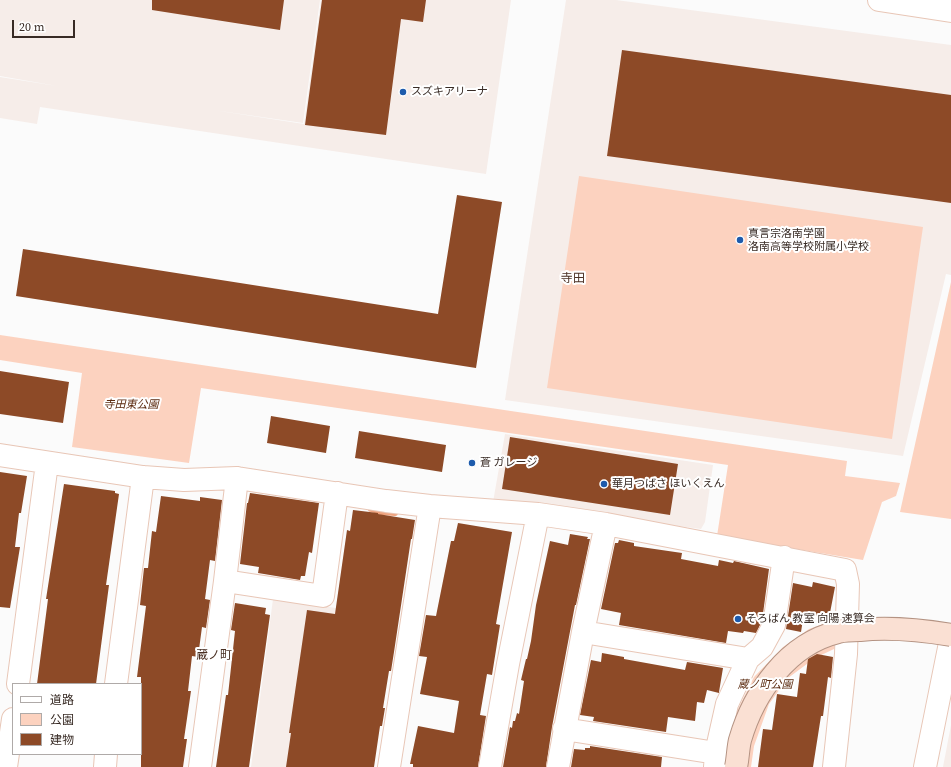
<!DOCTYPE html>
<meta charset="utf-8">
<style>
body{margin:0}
#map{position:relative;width:951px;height:767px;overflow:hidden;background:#fbfbfb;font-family:"Source Serif 4","Noto Sans JP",serif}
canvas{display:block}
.legend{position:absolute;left:12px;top:683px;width:130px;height:72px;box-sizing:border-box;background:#fff;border:1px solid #afaaa8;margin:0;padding:5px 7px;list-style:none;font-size:12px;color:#382b25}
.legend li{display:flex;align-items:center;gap:8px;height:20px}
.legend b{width:20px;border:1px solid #afaaa8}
.scale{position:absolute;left:12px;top:20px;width:63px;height:18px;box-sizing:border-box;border:2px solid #382b25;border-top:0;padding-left:5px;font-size:12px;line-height:14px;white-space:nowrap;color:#382b25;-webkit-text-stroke:3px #fff;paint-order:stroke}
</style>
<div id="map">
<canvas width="951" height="767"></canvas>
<ul class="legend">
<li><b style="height:5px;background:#fff"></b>道路</li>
<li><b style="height:11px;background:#fcd2bf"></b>公園</li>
<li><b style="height:11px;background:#8d4a27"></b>建物</li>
</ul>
<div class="scale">20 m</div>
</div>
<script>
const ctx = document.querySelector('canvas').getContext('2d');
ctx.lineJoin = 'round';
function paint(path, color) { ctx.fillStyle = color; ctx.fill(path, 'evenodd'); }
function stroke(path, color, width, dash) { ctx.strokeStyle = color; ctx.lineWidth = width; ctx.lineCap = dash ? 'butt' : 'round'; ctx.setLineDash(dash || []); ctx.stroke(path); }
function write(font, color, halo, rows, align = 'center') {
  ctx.font = font + ' "Source Serif 4","Noto Sans JP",serif'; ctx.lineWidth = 4; ctx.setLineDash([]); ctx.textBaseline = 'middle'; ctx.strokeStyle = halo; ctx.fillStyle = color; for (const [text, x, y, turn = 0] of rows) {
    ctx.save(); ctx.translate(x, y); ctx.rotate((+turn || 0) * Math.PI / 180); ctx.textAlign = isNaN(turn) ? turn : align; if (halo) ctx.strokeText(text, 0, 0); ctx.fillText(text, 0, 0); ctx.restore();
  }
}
paint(new Path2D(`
 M0 0H320L303 123 213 110 304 124 321 0H511L486 174 40 107 37 124 0 118V77L57 86 0 76Z
 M566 0H616L951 45V275L946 274 903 456 505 400Z
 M505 434 713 465 705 522 701 529 493 502Z
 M273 599 364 612 338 767H251Z
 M951 725V767H943Z`), '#f6ede9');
paint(new Path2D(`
 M579 176 923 227 892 439 547 388Z
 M951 282V519L900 512Z
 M0 335 847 461 845 476 900 483 896 496 882 502 863 560 717 536 728 465 201 388 189 463 72 447 82 373 0 360Z
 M837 619 834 649 815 658 788 678 769 704 754 746 751 767H725L735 715 754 677 783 647 809 629Z`), '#fcd2bf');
stroke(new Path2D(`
 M371 509 381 512 395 513`), '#efa37e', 6);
paint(new Path2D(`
 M152 0H284L280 30 152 10Z
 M322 0H426L423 22 401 19 386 135 305 125Z
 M622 50 951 95V203L607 156Z
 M457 195 502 202 476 368 16 296 23 249 438 314Z
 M0 371 69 382 63 423 0 414Z
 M271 416 330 426 326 453 267 443Z
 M359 431 446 445 442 472 355 458Z
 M510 437 678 464 670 515 502 489Z
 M0 472 27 476 21 513H19L15 547H20L10 608 0 607Z
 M64 484 115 491V493L119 494 106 585H109L96 684H37L48 599H46Z
 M250 493 319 503 312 553 309 552 305 576H301L300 580 258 573 259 567 240 564 247 503H248Z
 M161 496 200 501V497L222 500 215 561 210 560 205 599 210 600 206 628 202 627 198 657 192 656 188 691H191L184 739H187L183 767H141V677H137L146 606 140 605 144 568H148L152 531 156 532Z
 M353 510 378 513V514L415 520 412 539H411L394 652 391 671H389L383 708H385L382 726H380L374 767H286L291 733H289L307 610 335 614 347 530 350 531Z
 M458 523 512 532 496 624 500 625 492 675 487 674 480 715 486 716 478 767H413V764H410L418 726 454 733 459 701 420 694 427 657 419 656 426 615 436 616 451 541H454Z
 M570 534 588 537 587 539H590L576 605H575L552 727 546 767H503L510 727 512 728 513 721H515L517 713 519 714 524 681 521 680 526 659H527L531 641 536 605 550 541 568 545Z
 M619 540 634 543V546L682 553 681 559 718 566 719 560 733 563 734 561 769 569 762 621 756 633 744 631 743 633 728 631 726 643 619 625 621 613 601 609 615 543H618Z
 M813 582 835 587 829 618 804 613 801 632 786 629 793 583 812 587Z
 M235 603 266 608 265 614 270 615 249 767H216L226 695H228L235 631 231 630Z
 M602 653 624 657V659L685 670 687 662 723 668 719 692V693L707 690 704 703 697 702 695 721 668 717 666 732 593 721 594 717 580 715 591 660 601 662Z
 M817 654 833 657 831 678 828 677 823 716H821L813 767H758L763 729 772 730 777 694 797 697 800 673 806 674 808 659Z
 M590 746 662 757 661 767H571L574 749 585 750V748H590Z`), '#8d4a27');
const minor = new Path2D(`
 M879 0 951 11
 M0 455 143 477 184 480 237 478 386 501 430 506 538 514 606 524 845 570 848 584 846 654 834 767
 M225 581 323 596 337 493
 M583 632 748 659
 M18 684 47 463
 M116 684 143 477
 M564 729 716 753
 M6 767 13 719
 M105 767 106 754
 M200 767 225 581 237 478
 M389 767 430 506
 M490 767 508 664 538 514
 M558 767 583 632 606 524
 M715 767 716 753 727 704 748 659 762 647 774 625 784 557
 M925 767 951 638`);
stroke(minor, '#e8c6b6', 24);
stroke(minor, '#fff', 22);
const majorBridge = new Path2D(`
 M736 767C738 758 738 748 740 740 754 692 788 644 838 632 845 630 853 630 860 630 890 627 921 630 951 635`);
stroke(majorBridge, '#b49383', 24, []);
stroke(majorBridge, '#fae0d3', 22);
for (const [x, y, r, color] of [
 [403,92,4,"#1d5bac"],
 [740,240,4,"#1d5bac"],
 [472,463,4,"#1d5bac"],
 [604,484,4,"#1d5bac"],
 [738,619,4,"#1d5bac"]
]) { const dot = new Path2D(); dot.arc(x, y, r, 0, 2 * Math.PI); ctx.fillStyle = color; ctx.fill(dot); stroke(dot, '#fff', 1.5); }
write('11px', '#382b25', '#fff', [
 ["スズキアリーナ",411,92],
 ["真言宗洛南学園",748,234],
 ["洛南高等学校附属小学校",748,247],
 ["蒼 ガレージ",480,463],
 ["華月つばさ ほいくえん",612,484],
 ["そろばん 教室 向陽 速算会",746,619]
], 'left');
write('italic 11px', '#5b2b10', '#fff', [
 ["寺田東公園",131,405],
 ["蔵ノ町公園",765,685]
]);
write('12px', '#4b3124', '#fff', [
 ["寺田",573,279],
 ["蔵ノ町",214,656]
]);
</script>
